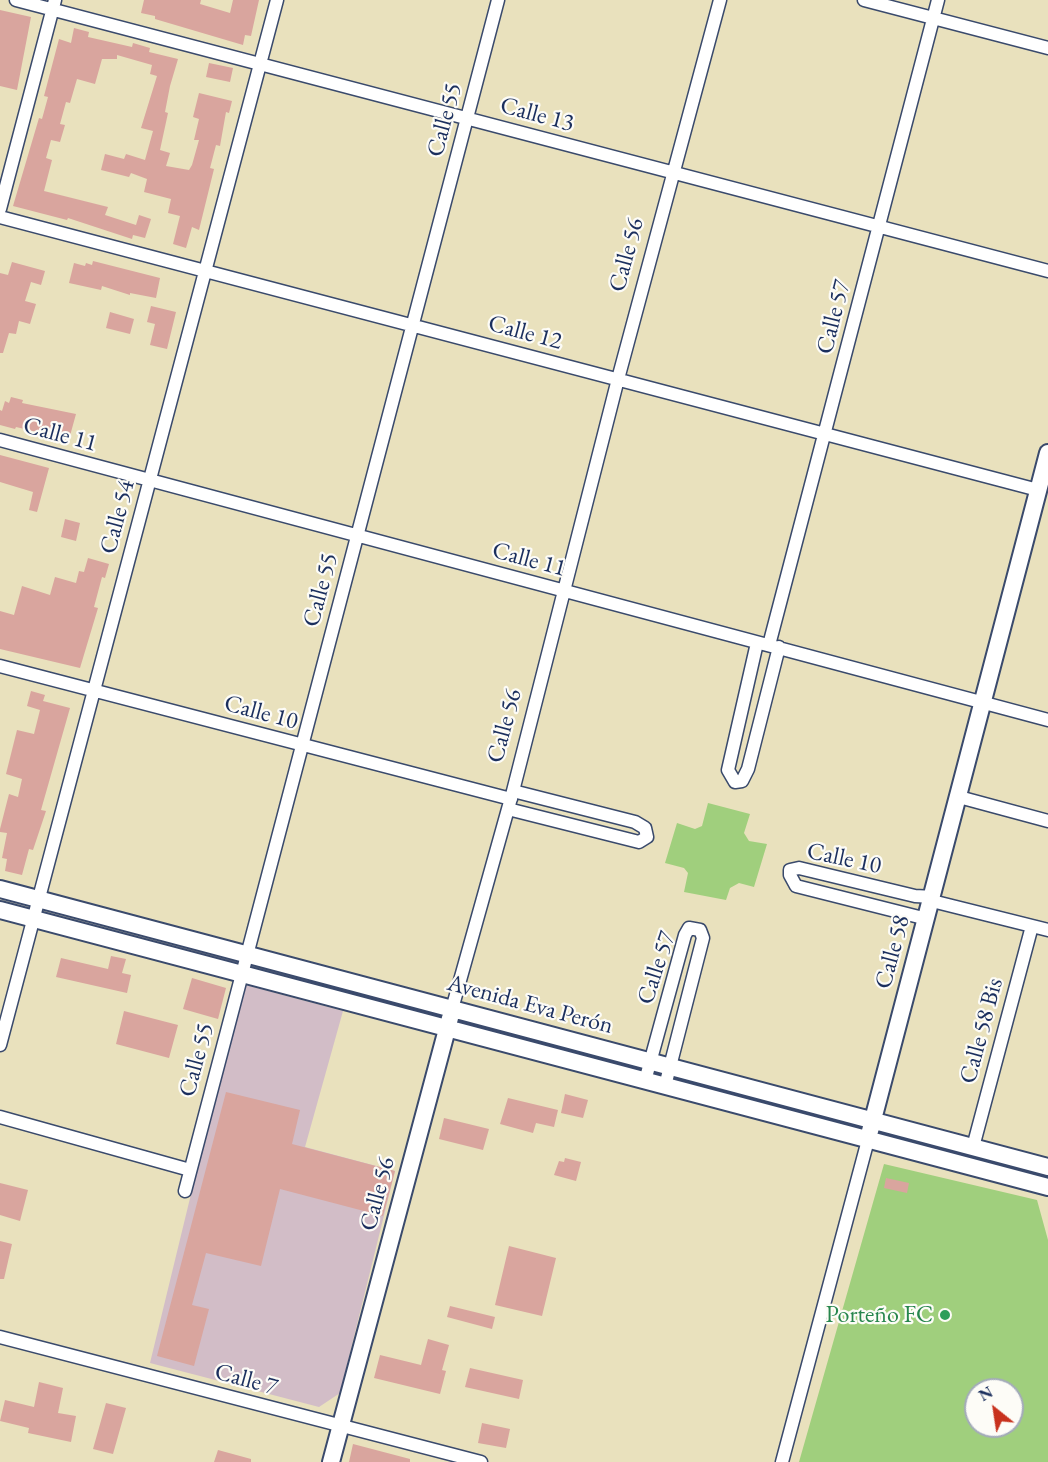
<!DOCTYPE html>
<meta charset="utf-8">
<style>
body{margin:0}
#map{position:relative;width:1048px;height:1462px;overflow:hidden;background:#e9e1bd;font-family:"EB Garamond",serif}
canvas{display:block}
.north{position:absolute;left:964px;top:1378px;width:60px;height:60px;box-sizing:border-box;background:#fdfcf7;border:2px solid #a3aaba;border-radius:50%;rotate:330deg;font-size:16px;font-weight:700;line-height:24px;text-align:center;color:#1b2f5e}
.north::after{content:'';display:block;margin:auto;width:21px;height:27px;background:#c8321e;clip-path:polygon(50% 0,100% 100%,50% 72%,0 100%)}
</style>
<div id="map">
<canvas width="1048" height="1462"></canvas>
<div class="north">N</div>
</div>
<script>
const ctx = document.querySelector('canvas').getContext('2d');
ctx.lineJoin = 'round';
function paint(path, color) { ctx.fillStyle = color; ctx.fill(path, 'evenodd'); }
function stroke(path, color, width, dash) { ctx.strokeStyle = color; ctx.lineWidth = width; ctx.lineCap = dash ? 'butt' : 'round'; ctx.setLineDash(dash || []); ctx.stroke(path); }
function write(font, color, halo, rows, align = 'center') {
  ctx.font = font + ' "EB Garamond",serif'; ctx.lineWidth = 4.5; ctx.setLineDash([]); ctx.textBaseline = 'middle'; ctx.strokeStyle = halo; ctx.fillStyle = color; for (const [text, x, y, turn = 0] of rows) {
    ctx.save(); ctx.translate(x, y); ctx.rotate((+turn || 0) * Math.PI / 180); ctx.textAlign = isNaN(turn) ? turn : align; if (halo) ctx.strokeText(text, 0, 0); ctx.fillText(text, 0, 0); ctx.restore();
  }
}
paint(new Path2D(`
 M242 984 343 1011 305 1147 395 1171 340 1393 319 1407 150 1363Z`), '#d2bdc7');
paint(new Path2D(`
 M708 803 750 814 744 833 749 841 767 844 754 887 739 883 730 888 726 900 684 892 688 873 684 868 665 863 677 823 695 829 702 826Z
 M884 1164 1037 1200 1048 1240V1462H799ZM976 1390H1012V1426H976Z`), '#a0cf7d');
paint(new Path2D(`
 M144 0H201L200 4 230 13 233 0H259L251 36 245 35 243 45 155 19V16L141 13Z
 M0 10 31 17 17 90 0 86Z
 M74 28 89 32 88 37 132 47 133 43 150 48 149 52 178 59 170 86 165 112 168 113 160 150 170 153 166 166 189 170 192 165 199 140H194L199 119 193 117 199 93 232 101 229 113 226 112 220 146 216 145 210 168 214 169 199 230 192 227 186 248 173 244 180 216 168 213 171 199 144 192 147 179 131 173 129 177 101 170 105 154 124 159 126 154 145 160 153 131 141 128 157 76 150 74 152 65 117 55V59H102L95 84 77 79 70 103 66 102 60 124 65 125 60 142 51 140 46 158 52 160 44 191 108 207 105 215 136 225 139 215 151 219 145 238 133 235 132 239 68 218 67 220 13 206 39 118 42 119 48 97 44 96 59 39 71 43Z
 M209 63 233 68 230 82 206 77Z
 M93 261 160 278 156 298 130 293V295L102 286 101 290 69 283 74 263 85 266 86 263 92 265Z
 M12 262 45 271 41 285 31 282 25 301 36 304 30 324 19 321 16 334 9 333 3 353H0V273L8 275Z
 M151 306 176 312 167 349 150 345 155 324 147 322Z
 M110 312 134 319 130 334 106 328Z
 M11 397 23 400 22 403 76 414 68 443 36 436 37 432 16 427 15 429 0 425V410L2 411 5 401 9 403Z
 M0 455 49 468 37 512 29 510 33 492 0 482Z
 M65 519 80 523 76 541 61 537Z
 M88 558 109 564 105 578 102 577 94 607 98 608 80 668 0 649V611L14 615 22 586 50 595 55 577 76 583 79 571 84 572Z
 M31 691 45 695 43 701 70 708 41 810 46 811 33 850 29 849 22 875 5 871 7 859 2 858 7 833 0 832V829L9 794 18 797 22 779 6 774 17 730 34 734 40 710 27 706Z
 M111 956 126 959 122 973 131 975 127 993 56 977 61 958 108 969Z
 M192 978 226 988 218 1019 183 1009Z
 M124 1011 178 1025 169 1058 116 1044Z
 M226 1092 300 1110 292 1144 395 1171 383 1216 280 1189 261 1266 206 1253 192 1305 209 1309 194 1366 157 1356Z
 M565 1094 588 1100 583 1118 561 1113Z
 M508 1098 558 1110 554 1127 536 1123 533 1133 500 1124Z
 M444 1118 489 1129 483 1150 439 1139Z
 M565 1158 581 1162 576 1181 554 1175 559 1161 564 1162Z
 M886 1178 909 1183 907 1193 884 1188Z
 M0 1183 28 1190 20 1221 0 1215Z
 M0 1241 12 1244 4 1279H0Z
 M509 1246 556 1258 542 1316 495 1305Z
 M450 1306 495 1317 492 1329 447 1317Z
 M428 1339 449 1345 442 1370 446 1371 440 1394 374 1378 380 1355 421 1365Z
 M470 1368 523 1380 519 1399 465 1387Z
 M39 1382 63 1388 58 1413 76 1416 71 1442 28 1433 29 1428 0 1421 5 1400 34 1407Z
 M106 1403 126 1408 113 1454 93 1449Z
 M482 1423 510 1429 506 1448 478 1443Z
 M353 1444 410 1459V1462H349Z
 M218 1450 251 1459V1462H214Z`), '#d9a59e');
const minor = new Path2D(`
 M16 0 1048 271
 M864 0 1048 48
 M0 209 55 0
 M0 217 1038 490
 M0 440 1048 720
 M757 643 728 770 735 782 742 781 748 769 779 647
 M769 645 938 0
 M0 666 511 799
 M959 797 1048 821
 M508 809 639 842 647 837 645 828 635 822 513 791
 M932 901 1048 930
 M927 919 796 886 790 875V870L799 868 915 896 933 897
 M452 1009 513 791 618 379 720 0
 M0 1045 277 0
 M645 1081 685 935 689 928 700 930 703 938 665 1086
 M0 1117 190 1170
 M973 1147 1032 926
 M185 1191 498 0
 M0 1337 481 1462
 M782 1462 868 1140`);
const major = new Path2D(`
 M0 889 1048 1167
 M0 910 1048 1187
 M870 1131 1048 453
 M331 1462 450 1018`);
stroke(minor, '#3a4a6c', 15);
stroke(major, '#3a4a6c', 20);
stroke(minor, '#fff', 12);
stroke(major, '#fff', 16);
for (const [x, y, r, color] of [
 [945,1315,6,"#2e9e5b"]
]) { const dot = new Path2D(); dot.arc(x, y, r, 0, 2 * Math.PI); ctx.fillStyle = color; ctx.fill(dot); stroke(dot, '#fdfcf7', 2); }
write('24px', '#1b2f5e', '#fdfcf7', [
 ["Calle 13",537,115,15],
 ["Calle 55",445,120,-75],
 ["Calle 56",627,255,-75],
 ["Calle 57",834,317,-76],
 ["Calle 12",525,333,15],
 ["Calle 11",60,435,15],
 ["Calle 54",118,517,-75],
 ["Calle 11",529,560,15],
 ["Calle 55",321,590,-75],
 ["Calle 10",261,713,15],
 ["Calle 56",505,726,-75],
 ["Calle 10",844,859,12],
 ["Calle 58",893,952,-75],
 ["Calle 57",657,968,-72],
 ["Avenida Eva Perón",530,1005,15],
 ["Calle 58 Bis",982,1031,-75],
 ["Calle 55",197,1060,-75],
 ["Calle 56",378,1194,-75],
 ["Calle 7",246,1380,15]
]);
write('24px', '#27864d', '#fdfcf7', [
 ["Porteño FC",933,1315]
], 'right');
</script>
